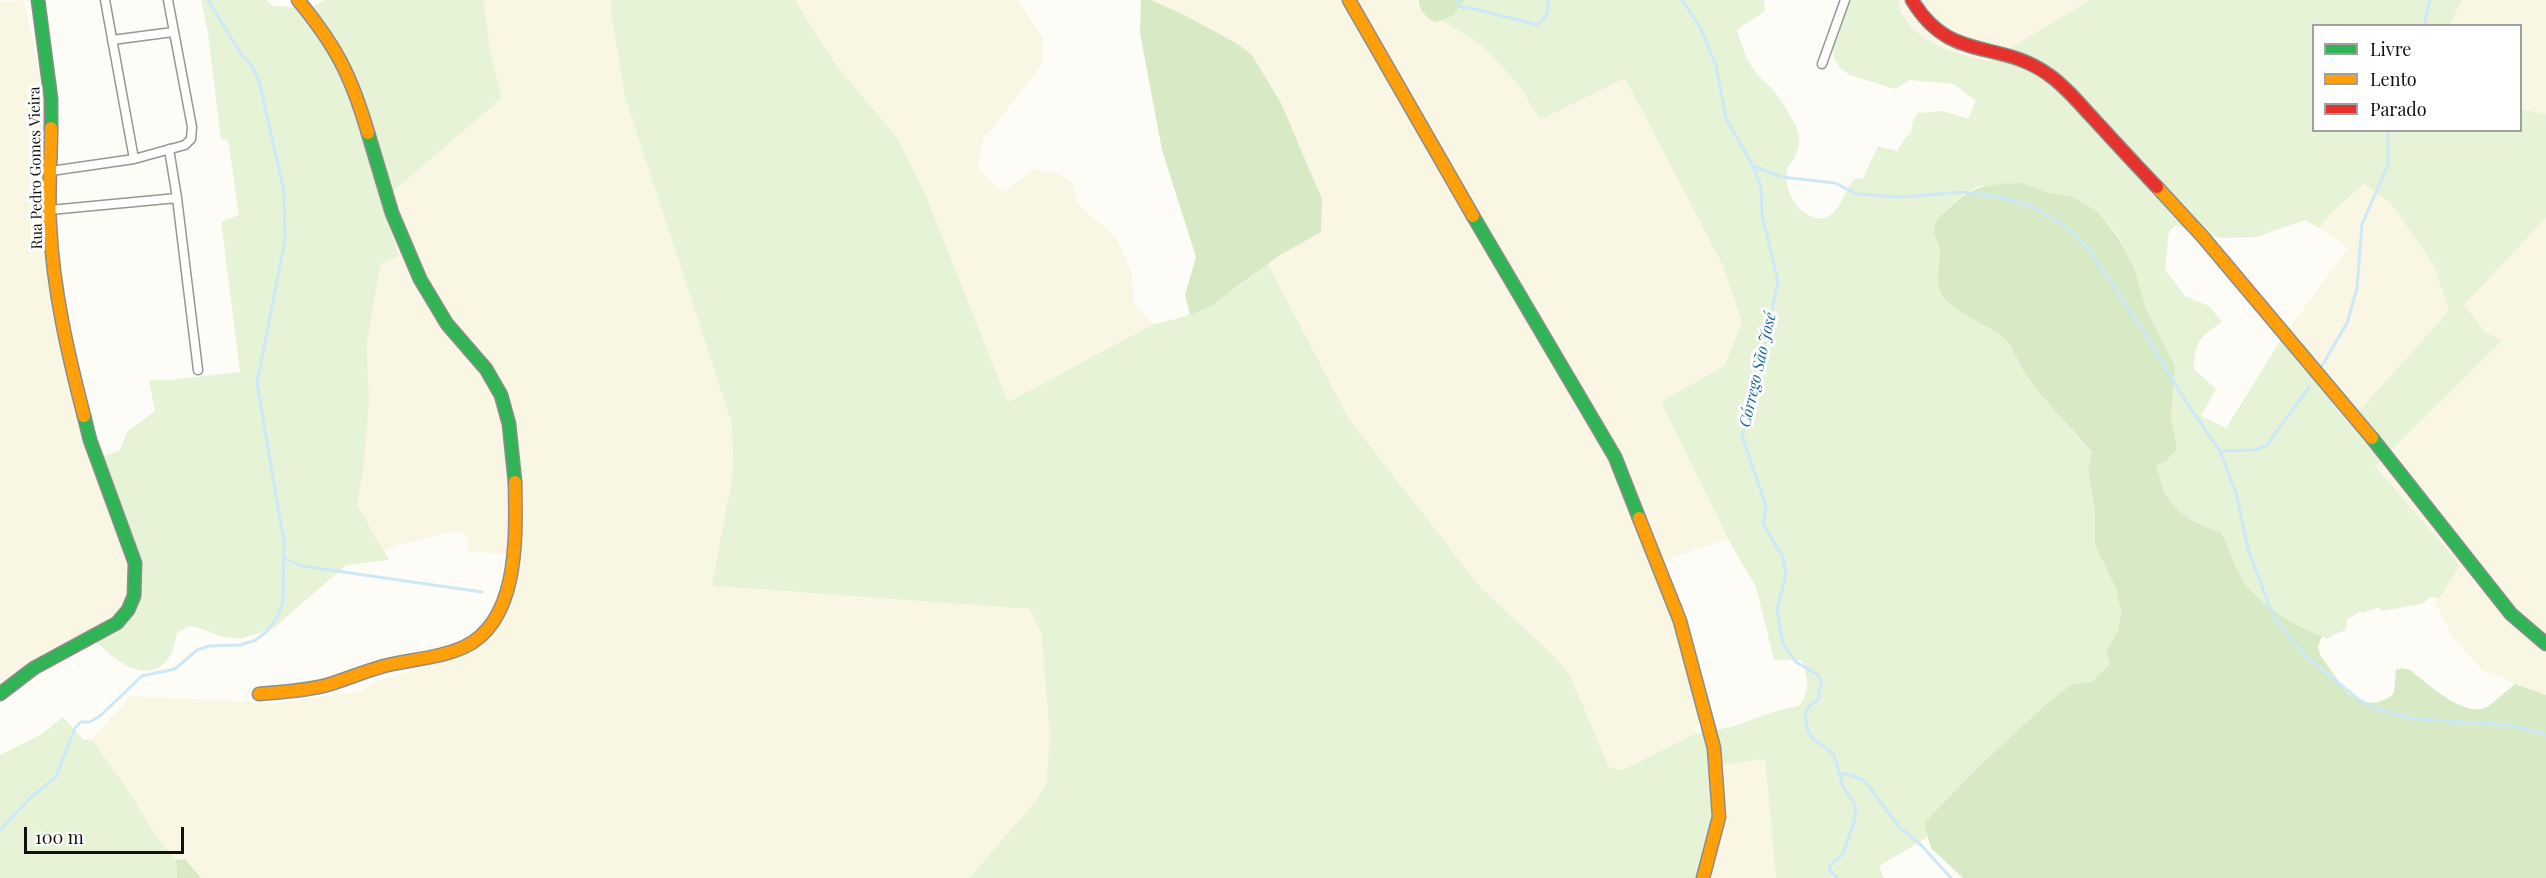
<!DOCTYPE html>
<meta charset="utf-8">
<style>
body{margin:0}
#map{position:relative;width:2546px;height:878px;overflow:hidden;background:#fdfcf7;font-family:"Playfair Display",serif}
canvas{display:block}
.legend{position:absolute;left:2312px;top:24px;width:210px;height:108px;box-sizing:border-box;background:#fff;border:2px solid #a0a0a0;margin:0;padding:8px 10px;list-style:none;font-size:18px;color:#111}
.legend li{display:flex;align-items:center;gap:12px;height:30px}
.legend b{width:30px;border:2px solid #a0a0a0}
.scale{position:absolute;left:24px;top:827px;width:160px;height:27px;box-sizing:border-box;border:3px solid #111;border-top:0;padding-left:8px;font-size:18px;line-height:21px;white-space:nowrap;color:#111;-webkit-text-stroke:4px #fff;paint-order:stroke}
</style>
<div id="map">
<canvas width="2546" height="878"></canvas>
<ul class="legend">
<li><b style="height:8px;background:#30b455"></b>Livre</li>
<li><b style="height:8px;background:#ff9f0a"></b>Lento</li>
<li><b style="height:8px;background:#e5322d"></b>Parado</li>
</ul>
<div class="scale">100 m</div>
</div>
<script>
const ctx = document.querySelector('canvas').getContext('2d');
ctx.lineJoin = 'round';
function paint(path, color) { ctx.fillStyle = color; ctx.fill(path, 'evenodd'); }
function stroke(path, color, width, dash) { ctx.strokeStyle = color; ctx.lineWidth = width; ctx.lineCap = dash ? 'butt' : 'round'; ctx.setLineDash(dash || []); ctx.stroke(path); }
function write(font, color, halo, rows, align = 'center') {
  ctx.font = font + ' "Playfair Display",serif'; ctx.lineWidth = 6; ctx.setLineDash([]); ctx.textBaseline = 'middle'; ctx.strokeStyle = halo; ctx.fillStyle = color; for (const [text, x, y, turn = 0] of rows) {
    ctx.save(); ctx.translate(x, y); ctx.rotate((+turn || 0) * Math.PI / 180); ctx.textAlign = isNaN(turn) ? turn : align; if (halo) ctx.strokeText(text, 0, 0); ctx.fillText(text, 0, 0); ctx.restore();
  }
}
paint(new Path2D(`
 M24 0 45 99 47 252 72 389 91 461 114 509 130 554 132 587 128 610 107 629 56 649 17 672 0 689V2Z
 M484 0H612L610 9 625 97 732 424 733 472 714 570V586L1029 609 1041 632 1050 735 1046 785 1035 802 969 878H201L185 859 176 860 155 835 127 789 92 739 131 696 274 703 361 691 382 679 456 658 488 640 503 614 514 555 467 551 469 540 460 530 397 545 383 552 357 505 364 466 369 403 367 343 380 264 399 256 382 201 502 98 490 49Z
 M795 0H1018L1043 39 1042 65 983 140 978 168 1002 192 1034 169 1060 174 1073 184 1077 203 1116 238 1131 271 1135 304 1154 324 1008 402 927 198 896 136 835 64Z
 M1151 0H1419L1418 6 1422 13 1435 22 1443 21 1481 45 1518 84 1540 120 1625 77 1722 264 1742 323 1725 365 1661 402 1728 539 1660 562 1701 712 1695 734 1622 770 1609 767 1570 675 1554 656 1481 588 1349 419 1268 264 1280 255 1251 54 1236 43Z
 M1898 0H2090L1989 61 1961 56 1923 37 1905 18Z
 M2462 0H2546V114L2521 109 2520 26H2450Z
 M2364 184 2390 202 2434 266 2449 311 2348 423 2303 362 2282 338 2348 248 2319 228 2328 214 2347 202Z
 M2546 218V695L2523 688 2481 669 2453 637 2435 603 2458 569 2374 466 2502 342 2485 332 2464 305Z
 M1765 759 1776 878H1708L1725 816 1722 764Z`), '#f9f7e4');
paint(new Path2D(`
 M201 0H266L273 6 309 8 325 0H484L490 49 502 98 382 201 399 256 380 265 367 343 369 403 364 466 357 505 389 560 346 565 274 628 240 639 219 636 202 629 190 626 177 633C175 640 174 649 170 656 148 690 110 657 92 637L128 610C139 550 117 514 91 461L120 450 127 432 155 411 149 380H169L240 372 221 222 239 215 228 140 221 139 208 33Z
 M612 0H795L835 64 896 136 927 198 1008 402 1154 324C1202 316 1231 293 1268 264L1349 419 1481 588 1554 656 1570 675 1609 767 1622 770 1695 734 1731 727 1776 711 1799 706C1812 688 1807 680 1802 660H1774L1756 587 1728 539 1661 402 1725 365 1742 322 1722 264 1625 78 1540 120 1518 84 1481 45 1443 21 1460 9 1464 0H1764L1765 11 1737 30C1742 47 1747 63 1759 76 1764 82 1771 86 1775 92 1782 101 1789 114 1795 124 1801 135 1800 148 1794 159 1792 162 1787 167 1787 171 1784 187 1793 206 1807 214 1834 231 1842 196 1854 179L1863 178 1878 146 1897 151 1905 138 1911 133 1913 121 1918 113 1943 111 1968 119 1976 101 1954 84 1910 80 1895 89 1850 75 1841 69 1834 59 1832 40 1851 0H1898C1900 6 1901 13 1905 18 1922 45 1960 55 1989 61L2090 0H2462L2450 25 2314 26V130H2520L2521 109 2546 114V218L2464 305 2485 332 2502 341 2375 466 2456 560 2458 569 2439 598 2431 597 2422 604 2382 611 2379 607 2362 613 2360 611 2347 620 2346 630 2335 634 2328 639C2298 628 2266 609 2246 584 2235 570 2229 548 2221 532 2199 527 2171 511 2163 488 2160 480 2160 474 2156 466L2167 460 2177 449 2171 418 2175 366 2146 309 2120 239 2097 211 2073 197 2046 192 2023 183 1976 187 1956 200 1935 222 1933 228 1940 253 1978 320 2003 337 2014 351 2019 365 2028 379 2092 454 2088 468 2095 515V545L2116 589 2121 612 2118 631 2106 651 2110 664 2091 682 2071 685 1977 768 1924 823 1928 837 1879 866 1884 878H1776L1765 759 1711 766 1713 820 1696 878H969L1035 802 1046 785 1050 735 1041 632 1029 609 714 586 712 584 733 472 732 424 625 97 610 9ZM2364 184 2390 202 2434 266 2449 311 2348 423 2282 338 2226 428 2201 416 2216 389 2194 369C2194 342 2200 337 2222 322L2209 306 2185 296 2165 269 2169 231 2176 226 2222 238 2256 237 2305 220 2319 228C2331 210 2349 200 2364 184Z
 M63 717 84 740 92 739 127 789 155 834 176 860 177 878H0V755L40 735Z`), '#e7f3d7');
paint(new Path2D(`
 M1141 0H1151L1184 15 1236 43 1251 54 1281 103 1322 199 1321 232 1280 255 1211 306 1190 315 1185 295 1196 257 1162 150 1140 33Z
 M1419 0H1464C1459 12 1448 21 1435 22 1426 17 1418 11 1419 0Z
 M2023 183 2046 192 2073 197 2097 211 2119 239 2134 268 2146 309 2175 366 2171 418 2177 449 2167 460 2156 466C2160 474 2160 480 2163 488 2171 511 2199 527 2221 532 2229 548 2235 569 2245 583 2263 606 2295 627 2322 636L2318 646 2320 655 2347 693 2364 702 2376 703 2390 697 2394 692 2396 670 2402 668 2410 670C2427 683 2461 716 2485 708 2490 706 2509 689 2515 684L2546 695V878H1963L1931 848 1924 823 1977 768 2050 701 2071 685 2091 682 2110 664 2106 651 2118 631 2121 612 2116 589 2095 545V515L2088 468 2092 453C2071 427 2047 404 2027 377 2017 363 2014 345 2000 335 1985 324 1949 309 1941 293 1935 281 1940 265 1940 252 1939 243 1932 233 1934 226 1935 220 1941 216 1945 212 1971 185 1987 184 2023 183Z
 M185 859 201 878H177L176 860Z`), '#d8eac5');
stroke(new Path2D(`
 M1456 0 1460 7H1467L1538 25 1547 14 1548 0
 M1682 0 1700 27 1716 65 1726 118 1753 166 1761 186 1762 215 1778 281 1757 382 1742 436 1764 500 1766 508 1763 524 1783 557 1786 574 1777 610 1783 644 1796 662 1818 675 1822 683 1819 690V699C1816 702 1810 704 1808 708 1805 712 1805 718 1806 722 1810 745 1821 741 1834 755L1843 786 1856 807 1854 822 1843 854C1838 860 1831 860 1829 870L1838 878
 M2424 26 2430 0
 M1753 166 1782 177 1835 183 1857 194 1900 197 1963 192 1998 197 2033 207 2065 226 2089 249 2143 330 2186 402 2220 451 2236 493 2248 549 2269 605 2278 622 2307 658 2361 701 2377 709 2417 719 2508 725 2546 735
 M2320 369 2347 323 2357 288 2362 224 2388 165V130
 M2220 451 2255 450 2267 445 2309 387
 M284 558 302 566 482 592
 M1840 773 1853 776 1865 781 1899 827 1921 845 1951 878
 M0 830 30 798 56 777 75 728 81 722H90L100 716 142 676 175 669 197 650 209 646 240 645 256 640 268 630 277 617 283 602 284 542 257 383 285 240 284 191 259 81 252 66 241 54 208 0`), '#cde8f7', 3);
const street = new Path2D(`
 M105 0 134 159
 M112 40 173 32
 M1822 64 1845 0
 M169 149 177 198
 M51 171 134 159 185 145 191 139 192 127 168 0
 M50 210 177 198 198 370`);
const fast = new Path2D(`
 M38 0 51 99V128
 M368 133 392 213 420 279 447 324 486 369 501 395 509 424 515 482
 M1473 216 1615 457 1639 518
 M2372 438 2511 614 2546 644
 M0 694 34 668 117 623 128 610 134 596 135 563 90 440 84 416`);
const slow = new Path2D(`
 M298 0C336 46 351 75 368 133
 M1349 0 1473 216
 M51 128C51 160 48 193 50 225 53 290 68 354 84 416
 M2157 187 2203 237 2372 438
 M1639 518 1680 621 1714 748 1719 817 1703 878
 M259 694C282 692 305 691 327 685 348 679 367 670 388 665 413 659 440 658 464 647 520 621 516 535 515 482`);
const jam = new Path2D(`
 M1912 0C1950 64 1998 38 2049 75 2065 86 2078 102 2091 116 2113 140 2135 164 2157 187`);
stroke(street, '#979795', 11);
stroke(fast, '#8e8d8b', 15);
stroke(slow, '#8e8d8b', 15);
stroke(jam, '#8e8d8b', 15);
stroke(street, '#fffffe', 8);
stroke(fast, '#30b455', 12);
stroke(slow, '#ff9f0a', 12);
stroke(jam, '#e5322d', 12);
write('15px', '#111', '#fff', [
 ["Rua Pedro Gomes Vieira",36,168,-91]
]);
write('italic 16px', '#1768a6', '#fff', [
 ["Córrego São José",1758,370,-77]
]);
</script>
